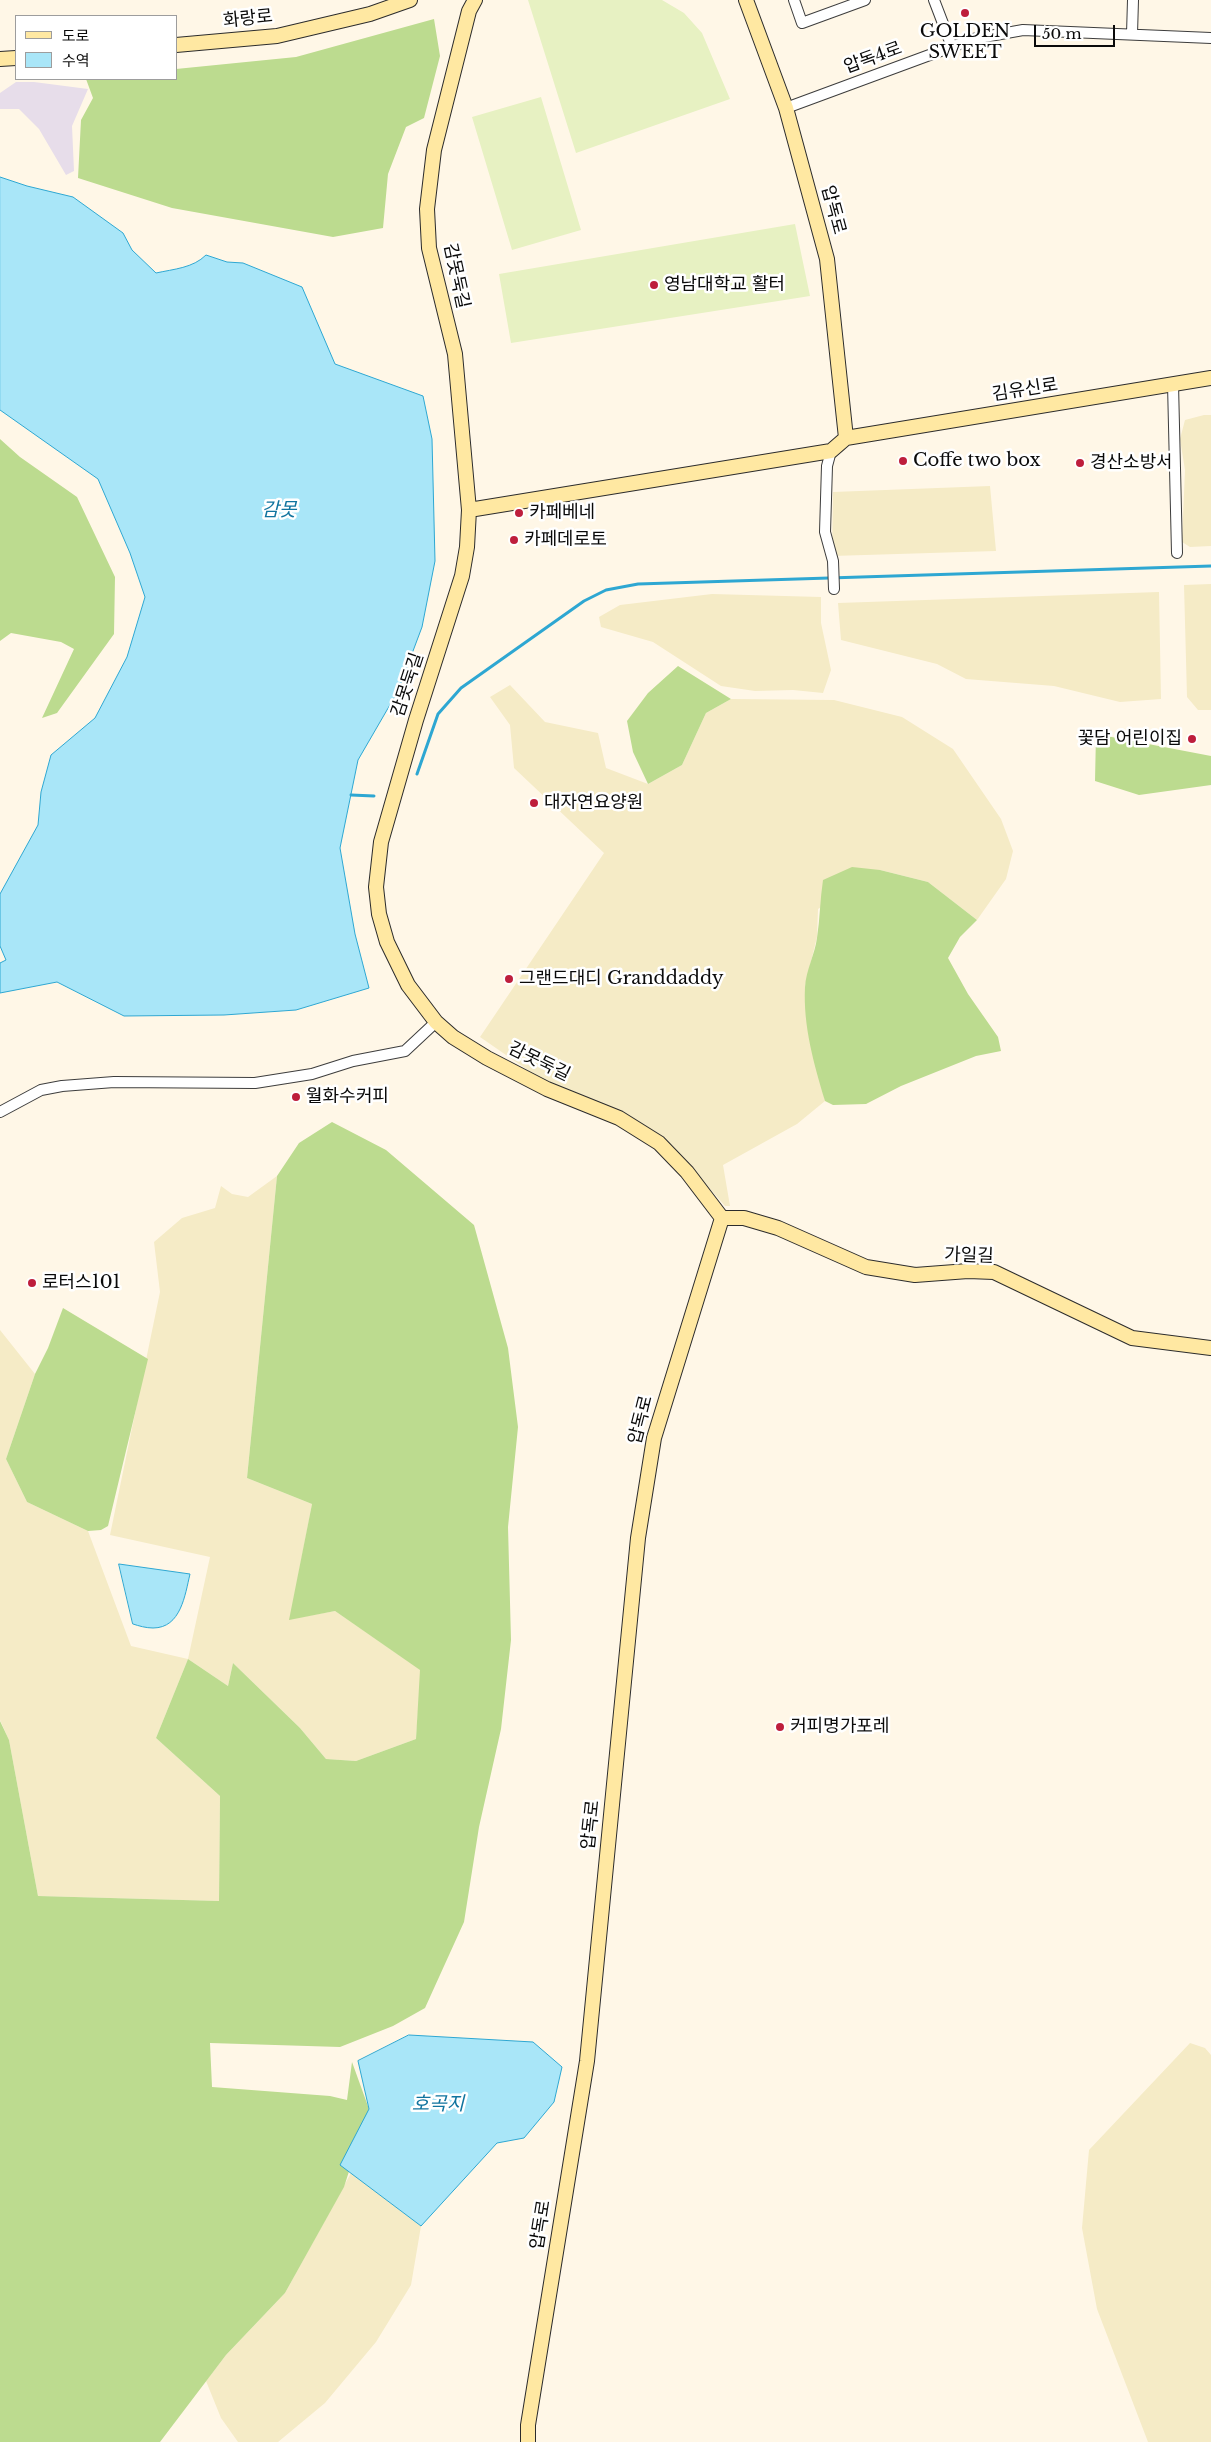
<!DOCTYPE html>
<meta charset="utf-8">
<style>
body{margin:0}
#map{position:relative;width:1211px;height:2442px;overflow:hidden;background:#fff7e7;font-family:"Libre Baskerville","Noto Sans KR",serif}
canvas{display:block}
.legend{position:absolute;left:15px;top:15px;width:162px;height:65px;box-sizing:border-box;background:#fff;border:1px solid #9d9d9d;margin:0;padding:6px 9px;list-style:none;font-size:15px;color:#0a0a0a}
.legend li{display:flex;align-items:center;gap:10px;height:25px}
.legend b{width:25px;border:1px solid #9d9d9d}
.scale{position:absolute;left:1034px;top:25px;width:81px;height:22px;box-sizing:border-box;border:2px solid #0a0a0a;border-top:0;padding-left:6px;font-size:15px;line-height:18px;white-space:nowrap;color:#0a0a0a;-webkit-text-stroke:4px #fff;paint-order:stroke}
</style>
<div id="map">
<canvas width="1211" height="2442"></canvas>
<ul class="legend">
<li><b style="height:6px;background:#ffe8a2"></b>도로</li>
<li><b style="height:14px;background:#a9e6f8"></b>수역</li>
</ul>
<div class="scale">50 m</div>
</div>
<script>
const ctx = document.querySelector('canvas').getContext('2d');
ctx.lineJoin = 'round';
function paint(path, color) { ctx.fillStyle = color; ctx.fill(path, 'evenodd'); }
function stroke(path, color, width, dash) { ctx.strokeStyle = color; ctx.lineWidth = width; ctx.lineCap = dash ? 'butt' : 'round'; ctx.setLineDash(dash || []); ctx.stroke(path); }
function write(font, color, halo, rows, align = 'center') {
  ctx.font = font + ' "Libre Baskerville","Noto Sans KR",serif'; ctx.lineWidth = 5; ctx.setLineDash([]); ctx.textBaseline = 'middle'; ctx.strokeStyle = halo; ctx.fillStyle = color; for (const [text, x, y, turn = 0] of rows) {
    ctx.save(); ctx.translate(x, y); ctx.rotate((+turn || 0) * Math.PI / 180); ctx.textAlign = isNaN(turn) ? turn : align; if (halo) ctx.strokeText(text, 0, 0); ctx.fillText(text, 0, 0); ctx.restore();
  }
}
paint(new Path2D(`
 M16 82H34L88 89 72 126 74 171 66 175 39 129 19 109H0V93Z`), '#e7ddea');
paint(new Path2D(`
 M1204 415H1211V546L1190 547 1182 542 1185 470 1180 439 1185 420Z
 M990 486 996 551 832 556 833 492Z
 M1211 584V710H1198L1187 697 1184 585Z
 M1159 592 1161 699 1120 702 1054 686 966 679 937 664 841 640 838 603Z
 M712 594 821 597V623L831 670 823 693 793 690 755 691 721 686 653 642 601 627 599 617 620 605Z
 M510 685 545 722 598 733 606 768 648 784 682 765 706 713 731 699 834 700 902 717 953 749 1001 819 1013 851 1006 879 977 920 928 882 880 870 818 909 817 937 805 986 825 1101 797 1124 723 1165 730 1206H725L675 1149 655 1133 602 1103 545 1082 480 1037 604 853 514 768 510 725 490 697Z
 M277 1176 247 1478 312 1504 290 1619 335 1611 421 1670 416 1739 356 1761 326 1759 300 1728 233 1663 228 1686 188 1659 156 1738 220 1796 219 1901 38 1896 9 1740 0 1720V1330L35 1374 6 1459 27 1502 88 1531 131 1646 188 1659 210 1557 110 1535 160 1292 154 1242 182 1218 215 1208 221 1186 232 1194 248 1197Z
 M1190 2043 1205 2048 1211 2055V2442H1148L1097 2309 1082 2228 1089 2150Z
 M351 2173 421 2226 411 2285 376 2342 325 2403 278 2442H238L221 2418 206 2381 226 2355 285 2293Z`), '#f5ebc6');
paint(new Path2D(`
 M434 19 440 56 424 118 406 127 388 174 383 228 333 237 172 208 78 178 81 120 93 98 86 79H176V69L296 57Z
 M0 439 20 457 77 497 115 577 114 634 57 713 42 718 74 649 61 642 11 633 0 641Z
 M678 666 731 699 706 713 682 765 648 784 633 752 627 721 648 693Z
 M1096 734 1211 756V785L1139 795 1095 781Z
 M852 867 880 870 928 882 977 920 960 937 948 958 968 994 998 1037 1001 1051 976 1056 901 1086 866 1104 833 1105 825 1101C814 1064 803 1026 805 987 806 970 815 954 817 938 820 919 820 899 823 880Z
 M332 1122 386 1150 474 1225 508 1348 518 1427 508 1527 511 1640 501 1729 479 1827 464 1922 425 2008 393 2026 340 2047 210 2043 212 2087 330 2096 347 2100 352 2062 369 2109 344 2187 285 2293 226 2355 160 2442H0V1721L9 1740 38 1896 219 1901 220 1796 156 1738 188 1659 228 1686 233 1663 300 1728 326 1759 356 1761 416 1739 420 1670 335 1611 289 1620 312 1504 247 1478 277 1176 299 1143Z
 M63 1308 148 1359 108 1526 101 1530 88 1531 27 1502 6 1459 35 1374 48 1348Z`), '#bcdb8f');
paint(new Path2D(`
 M528 0H662L684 13 702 33 730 99 576 153Z
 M541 97 581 230 512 250 472 117Z
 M795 224 810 296 511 343 499 274Z`), '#e7f1c2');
const water = new Path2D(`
 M0 177 27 186 73 197 123 233 132 250 156 273C174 269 193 268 206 255L227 262 243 263 302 287 335 364 423 396 432 439 435 561 422 627 398 691 358 760 340 848 355 934 369 988 296 1010 224 1015 124 1016 57 982 0 993V963L6 960 0 946V894L38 825 41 792 51 755 95 718 127 657 145 597 130 553 98 479 0 410Z
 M119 1564 190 1574C185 1595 181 1628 153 1628 146 1628 139 1626 133 1624Z
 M409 2035 533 2042 562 2067 554 2102 524 2138 497 2143 421 2226 340 2165 369 2109 358 2061Z`);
paint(water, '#a9e6f8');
stroke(water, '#2ea7d2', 1);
stroke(new Path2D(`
 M417 774 438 714 461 688 584 601 606 590 638 584 1211 566
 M351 795 374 796`), '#2ea7d2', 3);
const street = new Path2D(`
 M794 0 802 23 865 0
 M934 0 952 47
 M1132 34 1133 0
 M786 108 973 39 1023 30 1211 38
 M1173 384 1177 553
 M831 451 827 466 825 532 833 561 834 589
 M0 1112 41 1090 62 1086 114 1082 255 1083 312 1074 353 1061 405 1051 436 1022`);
const secondary = new Path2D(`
 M475 0 469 11 434 150 427 209 429 248 455 354 469 510 467 547 462 576 416 720 381 842 376 887 379 914 387 942 408 985 436 1022 453 1037 487 1058 547 1089 619 1118 659 1143 687 1172 722 1218
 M746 0 786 108 827 259 846 438
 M176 45 277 36 370 14 410 0
 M0 59 16 58
 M846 438 1211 378
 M469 510 831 451 846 438
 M722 1218H744L778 1228 866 1267 915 1275 968 1271 994 1272 1132 1338 1211 1348
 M528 2442V2425L587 2061 638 1538 654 1438 722 1218`);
stroke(street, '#3d3d3d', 12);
stroke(secondary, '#2c2c2c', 16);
stroke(street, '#fff', 10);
stroke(secondary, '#ffe8a2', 14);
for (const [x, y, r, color] of [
 [965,13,5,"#be1e3c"],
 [654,285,5,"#be1e3c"],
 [903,461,5,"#be1e3c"],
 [1080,463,5,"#be1e3c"],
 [519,513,5,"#be1e3c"],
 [514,540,5,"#be1e3c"],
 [1192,739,5,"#be1e3c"],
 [534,803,5,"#be1e3c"],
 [509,979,5,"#be1e3c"],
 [296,1097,5,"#be1e3c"],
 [32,1283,5,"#be1e3c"],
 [780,1727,5,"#be1e3c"]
]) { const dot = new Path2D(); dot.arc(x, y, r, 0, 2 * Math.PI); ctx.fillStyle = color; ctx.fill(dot); stroke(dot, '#fff', 2); }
write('18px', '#0a0a0a', '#fff', [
 ["화랑로",248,19,-6],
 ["압독4로",873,58,-20],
 ["압독로",833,210,75],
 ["감못둑길",456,276,78],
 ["김유신로",1025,390,-9],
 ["감못둑길",408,685,-72],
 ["감못둑길",539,1062,26],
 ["가일길",969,1256,2],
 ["압독로",641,1420,-76],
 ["압독로",591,1825,-84],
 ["압독로",541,2225,-81]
]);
write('18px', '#0a0a0a', '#fff', [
 ["GOLDEN",965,32,"center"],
 ["SWEET",965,53,"center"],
 ["영남대학교 활터",664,285],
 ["Coffe two box",913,461],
 ["경산소방서",1090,463],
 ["카페베네",529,513],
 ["카페데로토",524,540],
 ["꽃담 어린이집",1182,739,"right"],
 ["대자연요양원",544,803],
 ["그랜드대디 Granddaddy",519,979],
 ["월화수커피",306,1097],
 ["로터스101",42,1283],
 ["커피명가포레",790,1727]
], 'left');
write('italic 19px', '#10749f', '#fff', [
 ["감못",279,511],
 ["호곡지",438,2105]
]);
</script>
